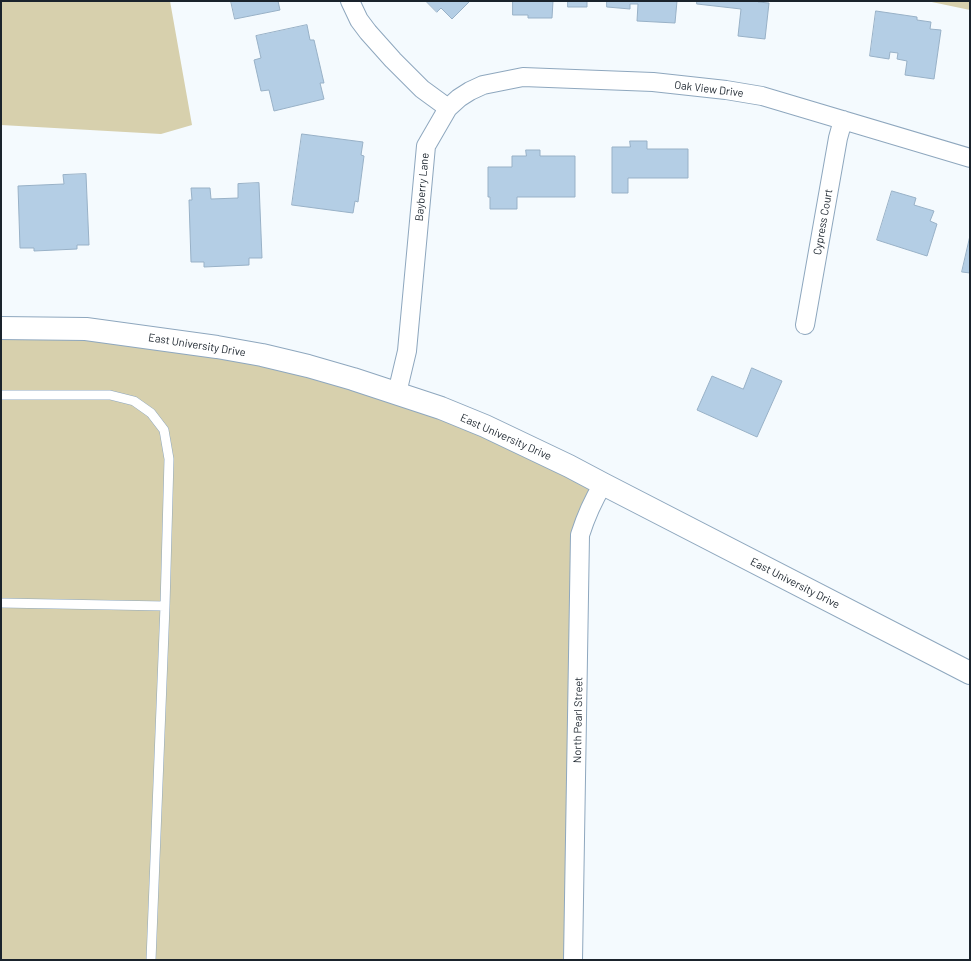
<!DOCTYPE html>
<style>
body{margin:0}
#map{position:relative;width:971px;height:961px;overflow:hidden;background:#f4fafe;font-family:Barlow,sans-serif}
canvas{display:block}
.frame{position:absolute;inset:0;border:2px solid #1a232c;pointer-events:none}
</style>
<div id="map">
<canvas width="971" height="961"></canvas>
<div class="frame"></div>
</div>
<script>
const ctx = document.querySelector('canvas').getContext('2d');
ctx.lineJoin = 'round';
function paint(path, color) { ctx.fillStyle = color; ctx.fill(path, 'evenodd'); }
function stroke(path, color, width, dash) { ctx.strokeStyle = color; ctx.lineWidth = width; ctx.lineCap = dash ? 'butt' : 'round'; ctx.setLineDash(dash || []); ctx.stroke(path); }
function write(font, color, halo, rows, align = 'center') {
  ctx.font = font + ' Barlow,sans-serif'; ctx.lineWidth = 3; ctx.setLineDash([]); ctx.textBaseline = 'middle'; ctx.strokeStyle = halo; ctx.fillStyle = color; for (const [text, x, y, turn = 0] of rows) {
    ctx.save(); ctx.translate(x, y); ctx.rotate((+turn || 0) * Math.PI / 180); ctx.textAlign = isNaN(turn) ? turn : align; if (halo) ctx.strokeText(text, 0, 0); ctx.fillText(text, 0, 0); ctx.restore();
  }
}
paint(new Path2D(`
 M1 1H170L192 125 161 134 1 125Z
 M927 1H970V10Z
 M1 328 308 366 603 484 585 518 573 960H1Z`), '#d7d0ad');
const building = new Path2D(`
 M231 1H278L280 10 235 19Z
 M426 1H470L452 19 441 8 437 12Z
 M513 1H553L552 18H528V15H513Z
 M568 1H587V7H568Z
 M607 1H677L675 23 637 21 638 4H630V9L607 7Z
 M697 1H758V2L769 3 765 39 738 36 741 9 697 4Z
 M876 11 917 17V20L931 22 930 29 941 30 934 79 905 75 907 61 897 59 898 53 890 52 889 59 870 56Z
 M307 25 310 40H314L324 83H320L324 99 274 111 269 90 261 91 254 60 261 58 256 36Z
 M302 134 363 142 361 155 364 156 358 202 355 201 353 213 292 205Z
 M630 141H647V149H688V178H628V193H612V147H630Z
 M526 150H540V156H575V197H517V209H490V197H488V167H512V156H526Z
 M86 174 89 245H77V249L34 251V248H20L18 186 64 184 63 175Z
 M259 183 262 258H249V265L204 267V262H191L189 200H192L191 188H210L211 199 238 198V184Z
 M892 191 916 198 914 205 934 211 930 221 937 224 927 256 877 240Z
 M970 236V273L962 272Z
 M752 368 782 381 757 437 697 410 712 376 743 389Z`);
paint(building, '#b4cee5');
stroke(building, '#98b1c7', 1);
const service = new Path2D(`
 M1 395H110L134 401 151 413 164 430 169 459 165 606 151 960
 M1 603 165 606`);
const minor = new Path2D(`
 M350 1 359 20 368 32 393 60 422 89 448 108
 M805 325 838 138 843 120
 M397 393 407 351 426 146 448 108 459 98 470 91 483 85 523 77 653 82 726 90 762 96 970 158
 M573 960 580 535C586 516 592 502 603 484`);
const secondary = new Path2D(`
 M1 328 86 329 217 347 262 355 308 366 353 379 441 408 485 426 569 466 603 484 970 673`);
stroke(service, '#8ea7be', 10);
stroke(minor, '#8ea7be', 20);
stroke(secondary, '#8ea7be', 24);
stroke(service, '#fff', 9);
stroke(minor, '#fff', 18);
stroke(secondary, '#fff', 22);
write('11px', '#1a232c', '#fff', [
 ["Oak View Drive",709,89,7],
 ["Bayberry Lane",422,187,-85],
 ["Cypress Court",823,222,-80],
 ["East University Drive",197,345,9],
 ["East University Drive",506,437,24],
 ["East University Drive",795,583,27],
 ["North Pearl Street",578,720,-89]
]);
</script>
